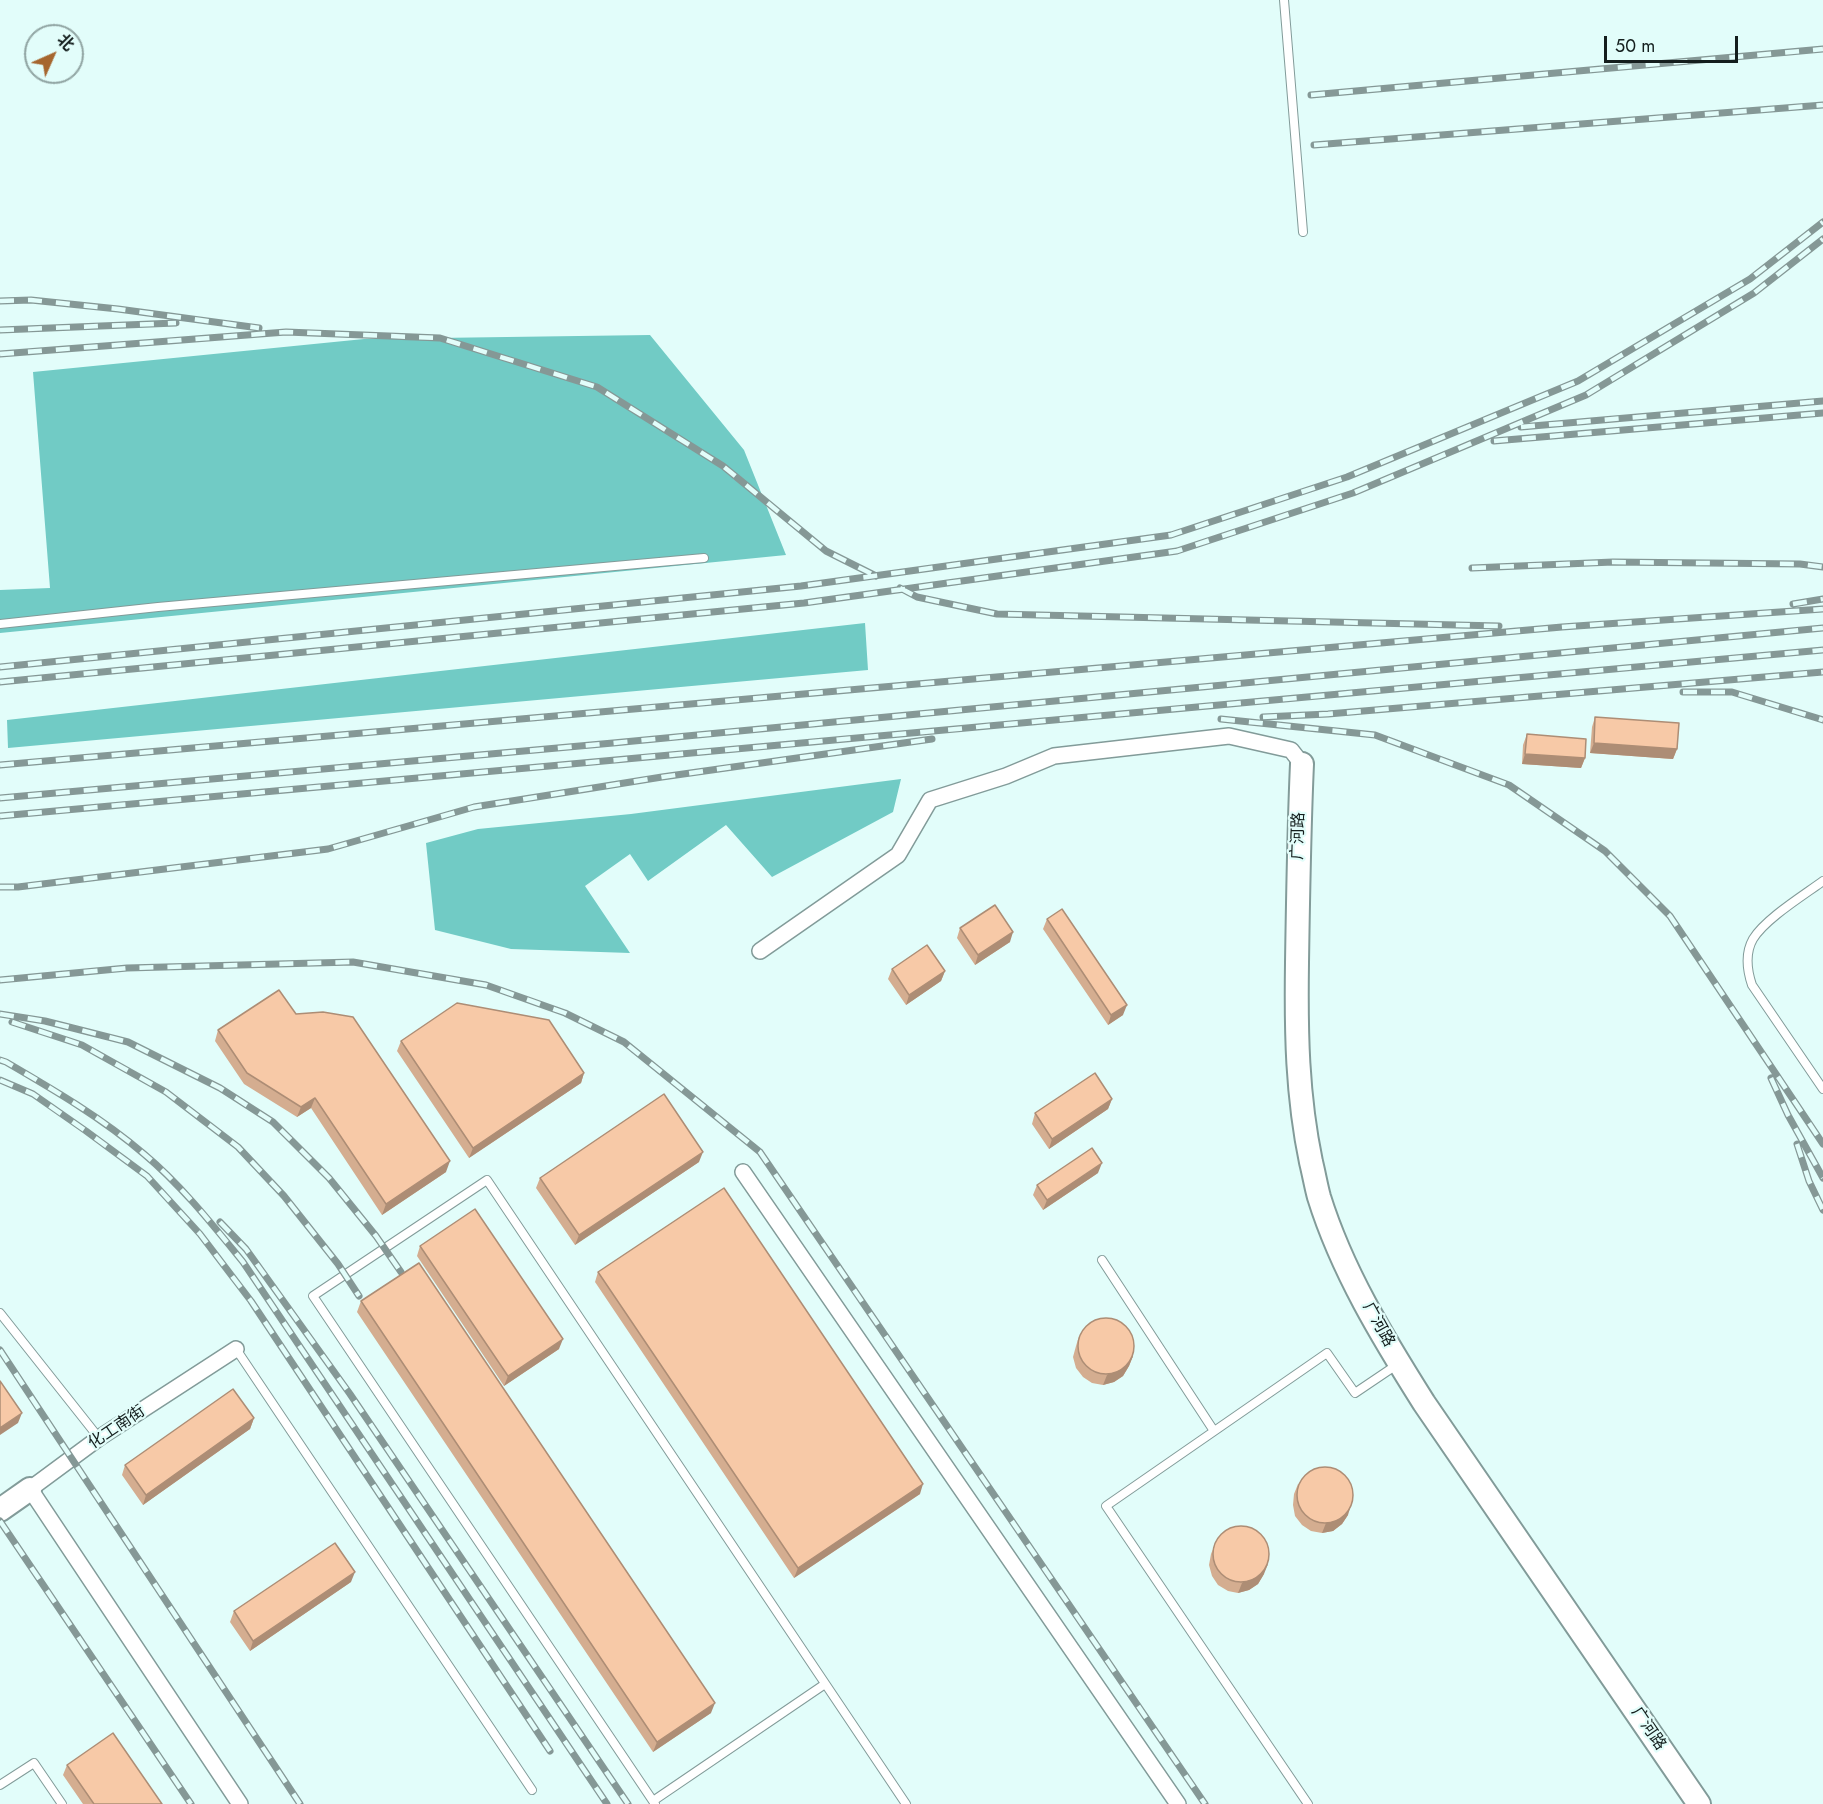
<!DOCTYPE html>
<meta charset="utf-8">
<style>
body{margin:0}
#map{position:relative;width:1823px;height:1804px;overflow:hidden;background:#e2fdfa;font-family:Jost,"Noto Sans SC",sans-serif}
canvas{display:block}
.north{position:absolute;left:24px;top:24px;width:60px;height:60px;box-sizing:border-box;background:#e2fdfa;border:2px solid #90a4a2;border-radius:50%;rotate:45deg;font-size:16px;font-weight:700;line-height:24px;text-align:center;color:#141e1d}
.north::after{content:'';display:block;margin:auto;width:21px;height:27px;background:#a6662f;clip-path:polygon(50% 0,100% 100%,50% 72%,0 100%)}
.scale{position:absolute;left:1604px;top:36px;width:134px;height:27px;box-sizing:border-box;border:3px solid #141e1d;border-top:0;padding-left:8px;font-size:18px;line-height:21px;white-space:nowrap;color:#141e1d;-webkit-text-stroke:4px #e2fdfa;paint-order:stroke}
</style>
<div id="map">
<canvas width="1823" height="1804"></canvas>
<div class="north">北</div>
<div class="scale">50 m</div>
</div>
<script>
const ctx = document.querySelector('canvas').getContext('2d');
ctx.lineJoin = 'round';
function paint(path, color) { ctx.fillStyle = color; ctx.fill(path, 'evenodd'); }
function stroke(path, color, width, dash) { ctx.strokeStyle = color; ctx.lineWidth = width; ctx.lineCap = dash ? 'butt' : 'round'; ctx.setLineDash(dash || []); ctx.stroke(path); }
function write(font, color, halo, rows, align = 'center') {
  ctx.font = font + ' Jost,"Noto Sans SC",sans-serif'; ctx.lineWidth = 4.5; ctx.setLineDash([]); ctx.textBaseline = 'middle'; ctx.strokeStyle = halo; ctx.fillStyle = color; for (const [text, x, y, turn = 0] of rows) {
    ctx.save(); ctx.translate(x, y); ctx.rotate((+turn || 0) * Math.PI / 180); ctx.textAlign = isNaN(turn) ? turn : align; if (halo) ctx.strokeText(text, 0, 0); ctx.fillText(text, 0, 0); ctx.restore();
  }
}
paint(new Path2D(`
 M650 335 744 450 786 555 0 633V590L50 588 33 372 364 339Z
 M865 623 868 670 8 748 7 720Z
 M901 779 893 812 772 877 726 825 648 881 630 854 585 886 630 953 511 949 435 930 426 843 478 829 631 814Z`), '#71cbc5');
const lane = new Path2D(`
 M1284 0 1303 232
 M0 624 158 607 704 558
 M1823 881C1804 895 1765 919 1753 939 1745 953 1747 970 1752 985L1823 1089
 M1102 1260 1214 1431
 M0 1313 99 1438
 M236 1349 532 1790
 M0 1785 34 1763 62 1804
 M653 1801 825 1684
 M655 1804 313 1296 487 1180 906 1804
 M1308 1804 1106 1506 1327 1353 1355 1393 1398 1364`);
const street = new Path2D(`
 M760 951 898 855 930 800 1006 776 1054 756 1229 736 1291 750 1302 764
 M743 1172 1178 1804
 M236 1349 99 1438 30 1489 240 1804`);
const secondary = new Path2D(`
 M1302 764C1299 830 1298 897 1297 963 1296 1032 1297 1095 1311 1162 1314 1174 1316 1186 1319 1197 1342 1271 1383 1338 1424 1403L1699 1804
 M0 1510 30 1489`);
stroke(lane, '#829b99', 10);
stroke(street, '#829b99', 18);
stroke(secondary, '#829b99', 26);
stroke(lane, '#fff', 8);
stroke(street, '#fff', 15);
stroke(secondary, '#fff', 22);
const rail = new Path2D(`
 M1311 95 1823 49
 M1314 145 1823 105
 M0 301 31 300 118 309 259 328
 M0 330 176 323
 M0 354 286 332 440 338 597 387 723 466 826 551 876 576
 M1521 427 1823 401
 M1494 441 1823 413
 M1472 568 1613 562 1800 564 1823 567
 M900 588 917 597 997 614 1499 626
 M1793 604 1823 599
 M0 667 801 586 1171 535 1347 477 1578 381 1750 279 1823 222
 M0 682 804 603 1177 551 1353 493 1586 395 1754 293 1823 239
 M1683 692H1732L1823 720
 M1263 717 1328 714 1823 672
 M1221 719 1375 735 1509 785 1605 851 1670 916 1823 1144
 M0 765 1562 627 1823 609
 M0 798 613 743 1823 628
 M0 816 1823 650
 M0 887H18L328 849 474 807 662 777 932 739
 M0 980 127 968 353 962 486 985 565 1013 624 1042 760 1152 1205 1804
 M0 1014 45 1021 128 1042 220 1088 273 1122 329 1178 376 1236 401 1272
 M12 1022 82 1045 166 1092 238 1147 284 1196 338 1264 359 1296
 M0 1060 6 1062C54 1090 102 1118 144 1154 181 1185 212 1224 243 1262L607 1804
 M1771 1078 1788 1115 1823 1178
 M0 1080 33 1094 86 1131 147 1176 200 1234 251 1301 550 1751
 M1797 1144 1809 1181 1823 1210
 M220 1222 246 1249 350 1394 628 1804
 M0 1350 300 1804
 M0 1521 191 1804`);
stroke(rail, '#859896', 7);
stroke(rail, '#e2fdfa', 4.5, [14]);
paint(new Path2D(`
 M1595 717 1677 749 1673 759 1590 753 1592 727Z
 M1527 734 1585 758 1581 768 1522 764 1523 745Z
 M1047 919 1123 1015 1108 1025 1043 929Z
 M960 928 1010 942 975 965 957 938Z
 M892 969 945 971 941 981 906 1005 888 979Z
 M296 1014 446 1172 382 1215 311 1108 297 1117 244 1084 215 1041 218 1030Z
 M401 1041 584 1073 581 1083 469 1158 397 1051Z
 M1112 1099 1108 1109 1049 1149 1032 1124 1035 1113Z
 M699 1162 575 1245 536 1188 540 1178Z
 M1098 1173 1043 1210 1033 1195 1037 1185Z
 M420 1246 559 1349 504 1386 417 1256Z
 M598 1272 920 1494 794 1578 595 1282Z
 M361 1301 711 1713 653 1752 357 1312Z
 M1079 1336 1133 1356 1129 1366 1123 1376 1114 1382 1103 1385 1092 1383 1083 1377 1076 1368 1073 1357 1076 1346Z
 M254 1418 250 1429 143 1505 122 1475 125 1465Z
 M1298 1484 1348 1515 1342 1524 1333 1531 1322 1533 1311 1531 1302 1525 1295 1516 1293 1505 1294 1494Z
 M1215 1544 1264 1574 1258 1584 1249 1590 1238 1593 1228 1591 1218 1585 1212 1576 1209 1565 1211 1554Z
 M351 1582 250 1651 230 1622 234 1611Z
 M67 1765 162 1804H83L63 1775Z`), '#d4ad90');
paint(new Path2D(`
 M1594 743 1677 749 1673 759 1590 753Z
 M1525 754 1585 758 1581 768 1522 764Z
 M1013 932 1010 942 975 965 978 955Z
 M945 971 941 981 906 1005 909 995Z
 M1127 1005 1123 1015 1108 1025 1111 1015Z
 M584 1073 581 1083 469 1158 473 1148Z
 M315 1098 311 1108 297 1117 301 1107Z
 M1112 1099 1108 1109 1049 1149 1052 1139Z
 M703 1152 699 1162 575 1245 579 1235Z
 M450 1161 446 1172 382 1215 386 1204Z
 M1102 1163 1098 1173 1043 1210 1047 1200Z
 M563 1339 559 1349 504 1386 508 1376Z
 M1133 1356 1129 1366 1123 1376 1114 1382 1103 1385 1107 1375Z
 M22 1413 18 1423 0 1435V1428Z
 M254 1418 250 1429 143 1505 146 1495Z
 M923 1484 920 1494 794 1578 798 1568Z
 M1351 1505 1348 1515 1342 1524 1333 1531 1322 1533 1326 1523Z
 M1268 1564 1264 1574 1258 1584 1249 1590 1238 1593 1242 1583Z
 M355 1572 351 1582 250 1651 253 1641Z
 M715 1703 711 1713 653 1752 657 1742Z`), '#ad8d75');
const building = new Path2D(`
 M1595 717 1679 723 1677 749 1594 743Z
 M1527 734 1586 739 1585 758 1525 754Z
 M995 905 1013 932 978 955 960 928Z
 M1062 909 1127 1005 1111 1015 1047 919Z
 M927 945 945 971 909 995 892 969Z
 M279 990 296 1014 323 1012 353 1017 450 1161 386 1204 315 1098 301 1107 247 1073 218 1030Z
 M457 1003 549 1020 584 1073 473 1148 401 1041Z
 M1095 1073 1112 1099 1052 1139 1035 1113Z
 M664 1094 703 1152 579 1235 540 1178Z
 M1092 1148 1102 1163 1047 1200 1037 1185Z
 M724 1188 923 1484 798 1568 598 1272Z
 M475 1209 563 1339 508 1376 420 1246Z
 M419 1263 715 1703 657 1742 361 1301Z
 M1078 1346a28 28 0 1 1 56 0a28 28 0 1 1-56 0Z
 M0 1381 22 1413 0 1428Z
 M233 1389 254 1418 146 1495 125 1465Z
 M1297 1495a28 28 0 1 1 56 0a28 28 0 1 1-56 0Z
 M1213 1554a28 28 0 1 1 56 0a28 28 0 1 1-56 0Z
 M335 1543 355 1572 253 1641 234 1611Z
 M113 1733 162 1804H94L67 1765Z`);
paint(building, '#f7c9a7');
stroke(building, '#ad8d75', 1.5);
write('16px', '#141e1d', '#e2fdfa', [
 ["广河路",1299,836,-88],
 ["广河路",1378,1325,61],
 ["化工南街",117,1428,-34],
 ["广河路",1648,1729,56]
]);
</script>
